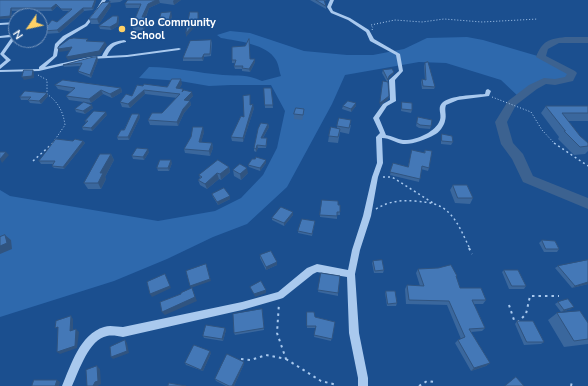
<!DOCTYPE html>
<style>
body{margin:0}
#map{position:relative;width:588px;height:386px;overflow:hidden;background:#1b4f8f;font-family:"Nunito Sans",sans-serif}
canvas{display:block}
.north{position:absolute;left:8px;top:8px;width:40px;height:40px;box-sizing:border-box;background:#1b4f8f;border:1px solid #7695bc;border-radius:50%;rotate:236deg;font-size:11px;font-weight:700;line-height:16px;text-align:center;color:#fff}
.north::after{content:'';display:block;margin:auto;width:14px;height:18px;background:#ffd166;clip-path:polygon(50% 0,100% 100%,50% 72%,0 100%)}
</style>
<div id="map">
<canvas width="588" height="386"></canvas>
<div class="north">N</div>
</div>
<script>
const ctx = document.querySelector('canvas').getContext('2d');
ctx.lineJoin = 'round';
function paint(path, color) { ctx.fillStyle = color; ctx.fill(path, 'evenodd'); }
function stroke(path, color, width, dash) { ctx.strokeStyle = color; ctx.lineWidth = width; ctx.lineCap = dash ? 'butt' : 'round'; ctx.setLineDash(dash || []); ctx.stroke(path); }
function write(font, color, halo, rows, align = 'center') {
  ctx.font = font + ' "Nunito Sans",sans-serif'; ctx.lineWidth = 3; ctx.setLineDash([]); ctx.textBaseline = 'middle'; ctx.strokeStyle = halo; ctx.fillStyle = color; for (const [text, x, y, turn = 0] of rows) {
    ctx.save(); ctx.translate(x, y); ctx.rotate((+turn || 0) * Math.PI / 180); ctx.textAlign = isNaN(turn) ? turn : align; if (halo) ctx.strokeText(text, 0, 0); ctx.fillText(text, 0, 0); ctx.restore();
  }
}
paint(new Path2D(`
 M230 31 250 33 304 51 347 55H373L404 49 427 38 467 37 483 40 541 57 572 73 569 79 555 82 544 81 533 87 520 98 501 80 446 63 419 62 345 75 332 104 287 187 247 224 213 237 167 259 114 281 0 317V190L10 196 158 221 215 211 241 198 263 175 277 148 285 111 271 85H231L209 86 180 81 139 78 149 67C174 67 198 73 223 75 239 76 246 74 262 81L281 76C279 71 279 65 276 60 267 44 238 41 221 38L217 35Z`), '#2e69ad');
paint(new Path2D(`
 M565 37H588V43H559L548 49 546 56 575 71 577 73 573 81 555 85 546 84 537 89 516 105 507 122 513 143 523 154 533 176 588 198V209L523 182 512 159 501 144 495 122 508 101 529 85 544 78 555 79 565 77 567 74 536 57C542 41 549 39 565 37Z`), '#3c6290');
stroke(new Path2D(`
 M372 30 373 28 371 25 395 20 422 22 444 19 482 22 538 19
 M38 75 47 80V94C58 102 63 111 65 125L52 144
 M492 97 531 112 542 130 555 144`), '#a9c9ee', 1, [1, 2]);
stroke(new Path2D(`
 M554 143 588 166
 M33 161 53 143
 M383 177H392L433 203
 M376 209C389 201 401 200 415 201 422 202 428 202 434 204 454 209 462 233 470 249`), '#a9c9ee', 1.5, [2, 3]);
stroke(new Path2D(`
 M469 248 472 254
 M509 305 514 320 518 322 526 314 530 296H559
 M241 359 251 360 266 355 286 359 277 333 279 303
 M286 359 321 381 337 385
 M419 386 427 381 434 382
 M571 386 572 382`), '#a9c9ee', 2, [2.5, 4]);
paint(new Path2D(`
 M102 0H106L99 11 87 26 67 38 59 45 57 56 45 67 90 57 102 56C108 44 111 42 124 40L126 41V42C115 44 112 46 107 56L127 55 179 48 181 49 179 50 127 57 90 59 39 71 0 72V70L39 69V67L53 56 55 44 63 36 85 24 96 10Z
 M330 0H334L331 7 333 11 350 18 369 30 374 39 400 54 403 71 395 80 396 101 387 106 379 118 386 135C392 136 397 139 403 140 415 141 436 132 440 120 442 114 437 108 442 103 451 95 474 95 485 94L486 90 488 89 491 91 489 96 458 100 446 105C444 110 447 115 445 121 444 126 439 133 434 135 427 139 411 145 403 144 396 143 390 138 382 138L383 163 378 177 371 216 360 250 355 274 359 333 368 378V386H358V378L349 333 347 277 317 272 313 274 283 298 280 299 242 310 123 337C118 336 112 335 107 336 89 339 79 371 72 386H62C71 365 80 334 104 327 110 325 117 327 123 327L242 302 278 292 307 268 317 264 348 270 352 250 363 216 372 177 377 163 376 137 380 133 373 118 383 104 390 100 389 80 399 71 396 55 370 41 366 32 348 20 331 13 327 7Z
 M34 13 37 14 35 16H31Z
 M16 22V24L0 25V23Z
 M16 34V37L4 54 11 60 0 69V65L6 60 0 54 12 37 0 38V36Z`), '#a9c9ee');
paint(new Path2D(`
 M0 0H96V1L93 10 84 11 59 33 45 34 43 31 57 22 69 11H63L57 6 52 11H12L11 18 0 19Z
 M109 0H123L120 2 110 3Z
 M128 0H181L174 5 160 3 149 8 146 17 148 21 144 30 134 31 132 26 140 8H126L125 4Z
 M310 0H327L324 1 326 6V9Z
 M111 6 99 24H91L89 19Z
 M118 16 119 18 118 26 111 30 100 29 99 26Z
 M172 16 170 24H160L159 20Z
 M211 40 212 43 211 56 204 57 203 61H183V58Z
 M97 57 98 60 91 78 79 73 78 71 80 66 64 67 63 65Z
 M255 59V62L250 72 242 71V69H235L234 66 235 63H232V60Z
 M425 63 435 87 434 89H422L421 82 422 79 425 80 424 66Z
 M383 70 394 72 393 74 388 79V82L389 96 388 99 380 106 382 84 387 82 382 73Z
 M182 84 179 89 193 96 188 101H190L191 105 184 113 178 126 150 125 148 120 162 113 177 98 145 94 130 108 122 107 120 102 132 96 143 86 167 87Z
 M55 85 121 88 122 92 112 98 103 94 91 103 69 100 66 96 72 92 58 89Z
 M264 88H271L273 108H265Z
 M47 93 48 96 41 104 30 103 28 100H21L20 97Z
 M402 102 412 110 411 113 401 111Z
 M251 105 254 108 243 142 232 141 231 137Z
 M343 106H356L351 112 342 109Z
 M546 106H588V121H568L580 136 588 143V151L585 154 574 155 558 139 559 137 541 113Z
 M93 108 85 114 76 112 75 109Z
 M304 109V114L302 120 294 119V114Z
 M139 114 140 117 129 140H118L117 137Z
 M107 115 92 131 83 130 82 127 86 123 85 121Z
 M418 117 431 126 430 129 419 128 416 126Z
 M268 124 269 127 263 138 267 141 266 148H258L256 152 254 151V148Z
 M351 125 349 134 340 132 338 143 328 142 329 136 337 128V126Z
 M204 132 201 142 212 143 213 148 210 156 185 153 184 149Z
 M442 134 453 142 451 145 441 144V137Z
 M73 141H83L85 143 64 169 54 168 52 166 53 164H41L39 161Z
 M425 150 429 168 428 171 421 169 419 182 390 175 393 163 408 167 424 153Z
 M149 152 144 160 133 159 132 156Z
 M111 154 114 160 105 177 106 179 101 189H88L84 183Z
 M255 159 266 160V163L260 171 249 167 248 165Z
 M172 163 169 171H158L157 168Z
 M229 167 230 172 221 180 219 179 207 189 200 185 198 180 200 178 199 175Z
 M233 170 248 173 241 180 234 176Z
 M453 185 473 198 470 204 455 203 450 190Z
 M212 194 230 199 218 205 213 197Z
 M338 205 340 212V215H337V219L320 217V215Z
 M293 215 284 226 272 220V218Z
 M315 221 312 236 298 233V231Z
 M542 240 559 249 557 252H544L539 243Z
 M260 255 277 265 266 270 260 258Z
 M373 261 384 270 383 273H374L372 263Z
 M558 266 588 284 572 288 555 268Z
 M418 269 457 276 456 277 460 288 486 300 483 304H474L485 328 482 331 471 332 490 363 486 366 471 371 455 343 458 340 461 339 447 305 406 304 405 289 407 285 420 286 416 273Z
 M504 270 526 286 524 289H509L502 272Z
 M321 273 338 293V296L318 292Z
 M386 291 397 303 396 306H387L385 293Z
 M558 302 571 309 561 312 555 304Z
 M262 309 264 330 235 335 234 333Z
 M307 312 315 317 335 322 331 341 314 337 316 328H307Z
 M557 313 588 323V344L564 347 548 320Z
 M517 321 544 342 541 344 524 345 515 324Z
 M226 330 223 341 204 338 203 336Z
 M211 353 203 371 186 365 185 363Z
 M244 364 234 386H226L216 381 215 379Z`), '#3a679d');
paint(new Path2D(`
 M95 0H96V1L93 10 92 8Z
 M156 0H159L160 3 149 8 144 22 142 17 148 4Z
 M174 0H181L174 5 173 1Z
 M110 2 111 6 99 24 97 19Z
 M56 4 57 6 52 11 51 8Z
 M11 8 12 11 11 18 0 19V17Z
 M83 8 84 11 59 33 57 30Z
 M171 12 172 16 170 24 169 20Z
 M198 12 199 22 186 37V33Z
 M118 16 119 18 118 26 111 30 110 27Z
 M146 17 148 21 144 30 142 26Z
 M41 18 43 21 40 23V20Z
 M105 42 107 45 100 55 68 60 66 57Z
 M72 47 73 50 59 52 58 49Z
 M204 54V57L203 61 202 58Z
 M97 57 98 60 91 78 90 75Z
 M255 59V62L250 72 249 69Z
 M33 70 34 73V78L24 80 22 77Z
 M394 72 393 74 388 79 389 76Z
 M181 79 182 84 177 93 176 88Z
 M121 88 122 92 112 98 110 94Z
 M101 90 103 94 91 103 89 99Z
 M144 90 145 94 130 108 128 104Z
 M192 92 193 96 185 104 184 100Z
 M47 93 48 96 41 104 39 101Z
 M389 96 388 99 380 106V103Z
 M190 101 191 105 184 113 178 126 177 122 183 109Z
 M356 103V106L351 112V109Z
 M253 104 254 108 243 142V138Z
 M92 105 93 108 85 114 83 111Z
 M106 112 107 115 92 131 91 128Z
 M139 114 140 117 129 140 128 137Z
 M268 124 269 127 261 141V138Z
 M203 127 204 132 200 147 199 142Z
 M83 141 85 143 64 169 63 167Z
 M212 143 213 148 210 156 209 151Z
 M257 145 258 148 256 152V149Z
 M148 149 149 152 144 160 143 157Z
 M6 152 9 155 2 163 0 159Z
 M111 154 114 160 105 177 106 179 101 189 98 183 100 173Z
 M171 160 172 163 169 171 168 168Z
 M266 160V163L260 171V168Z
 M229 167 230 172 221 180 220 174Z
 M247 168 248 173 241 180 240 174Z
 M217 173 219 179 207 189 205 184Z
 M230 196V199L218 205 217 202Z
 M293 212V215L284 226V223Z
 M5 235 11 240 12 249 0 254V246Z
 M277 262V265L266 270V267Z
 M206 264 211 281 191 288 190 286Z
 M165 274 171 288 152 297 150 294Z
 M588 282V284L572 288 575 286Z
 M192 288 197 301 165 315 162 312Z
 M266 290V293L255 297 254 294Z
 M574 307 571 309 561 312 564 310Z
 M71 316 73 319V334L70 331Z
 M225 328 226 330 223 341 222 339Z
 M76 329 79 332 77 348 60 354 57 352Z
 M125 340 127 343 129 353 113 359 111 357Z
 M210 351 211 353 203 371 201 370Z
 M244 362V364L234 386H232Z
 M490 363 486 366 471 371 474 368Z
 M97 366 100 369 101 384 99 385 98 386H93L95 382Z
 M57 380 60 382 59 386H55Z`), '#305480');
const building = new Path2D(`
 M0 0H95L92 8H83L57 30 43 31 52 20 57 22 72 9H61L56 4 51 8H11L10 16 0 17Z
 M128 0H156L148 4 142 17H146L142 26H132L141 4H125Z
 M316 0H324L326 6Z
 M110 2 97 19H89L102 3Z
 M171 12 169 20H159L161 13Z
 M190 12H198V19L186 33Z
 M113 16H118L117 23 110 27 99 26Z
 M74 38 88 39 86 41 105 42 99 51 66 57 72 47 58 49V47L69 39Z
 M249 39 250 59H255L249 69 242 68 243 66H234L236 60H232V47L245 46Z
 M211 40 210 54H204L202 58H183L190 41Z
 M97 57 90 75 78 71 82 63 63 65 89 58Z
 M428 62 435 87 423 86 422 79 426 80 425 63Z
 M392 69 394 72 389 76 388 80 383 70Z
 M24 70H33L32 76 22 77Z
 M172 79H181L176 88 183 89 182 92 184 90 192 92 184 100 190 101 183 109 177 122 148 120 152 113H162L180 94 144 90 128 104 120 102 126 94 132 96 137 85 143 86 144 84 167 87Z
 M63 80 121 88 110 94 101 90 89 99 66 96 75 88 55 85Z
 M383 81 388 82 389 96 380 103Z
 M264 88H271L273 105H265Z
 M25 91 47 93 39 101 28 100 31 97H20Z
 M250 95V105L253 104 243 138 231 137 241 116 244 117 243 96Z
 M348 101 356 103 351 109 343 106Z
 M84 102 92 105 83 111 75 109Z
 M402 102 412 103V110L402 109Z
 M546 106H588V113H562L580 136 588 143V146L580 147 564 131H565Z
 M296 108 304 109 303 115 294 114Z
 M94 111 106 112 91 128 82 127 88 121H85Z
 M132 114H139L128 137H117L121 130H124Z
 M418 117 432 120 431 126 420 125 417 123Z
 M339 118 351 120 349 128 337 126Z
 M261 123 268 124 261 138H267L266 146 257 145 256 149 254 148 258 129Z
 M193 127H203L199 142 212 143 209 151 184 149 191 137Z
 M331 127 340 129 338 137 329 136Z
 M442 134 452 136 453 142 442 141Z
 M56 139 73 141 75 139 83 141 63 167 52 166 55 161H39Z
 M137 148 148 149 143 157 132 156Z
 M412 150 425 153V150L432 151 429 168 422 166 420 179 390 172 393 163 408 167Z
 M0 152H6L0 159Z
 M100 154H111L100 173H103L98 183H84Z
 M256 157 266 160 260 168 248 165 252 159H255Z
 M160 160H171L168 168H157Z
 M218 160 229 167 220 174 217 173 205 184 198 180 202 177 199 175Z
 M240 164 247 168 240 174 233 170Z
 M453 185H467L473 198H458Z
 M224 188 230 196 217 202 212 194Z
 M322 200 338 201V205H340V212H337V216L320 215Z
 M281 207 293 212 284 223 272 218Z
 M302 219 315 221 312 234 298 231Z
 M5 235 7 243 0 246V237Z
 M542 240 555 241 559 249H546Z
 M271 251 277 262 266 267 260 255Z
 M382 260 384 270 375 271 373 261Z
 M588 260V282L575 286 558 266Z
 M206 264 210 279 190 286 186 271Z
 M451 265 457 276H456L460 288H481L486 300H472L485 328 469 329 490 363 474 368 458 340 465 337 449 301 409 300 407 285 424 286 418 269 438 268Z
 M504 270H518L526 286H512Z
 M321 273 340 276 338 293 318 290Z
 M165 274 170 286 150 294 147 282Z
 M261 281 266 290 254 294 250 287Z
 M192 288 195 297 162 312 160 302 181 294V293Z
 M386 291H395L397 303 388 304Z
 M568 299 574 307 564 310 558 302Z
 M262 309 264 328 234 333 233 314Z
 M580 311 588 323V339L574 341 557 313Z
 M307 312H314L315 317 335 322 332 339 314 335 316 326H307Z
 M71 316 70 331 76 329 75 346 57 352 58 327 55 328 56 321Z
 M517 321H533L544 342H527Z
 M206 325 225 328 222 339 203 336Z
 M125 340 127 351 111 357 110 347Z
 M194 345 210 351 201 370 185 363Z
 M227 354 244 362 232 386H229L215 379Z
 M97 366 98 381 95 382 93 386H87L86 370Z
 M516 377 524 386H505Z
 M34 380H57L55 386H32Z
 M169 383 186 386H168Z`);
paint(building, '#4478b7');
stroke(building, '#305480', 1);
for (const [x, y, r, color] of [
 [122,29,4,"#ffd166"]
]) { const dot = new Path2D(); dot.arc(x, y, r, 0, 2 * Math.PI); ctx.fillStyle = color; ctx.fill(dot); stroke(dot, '#1b4f8f', 1.5); }
write('bold 11px', '#fff', '#1b4f8f', [
 ["Dolo Community",130,23],
 ["School",130,36]
], 'left');
</script>
